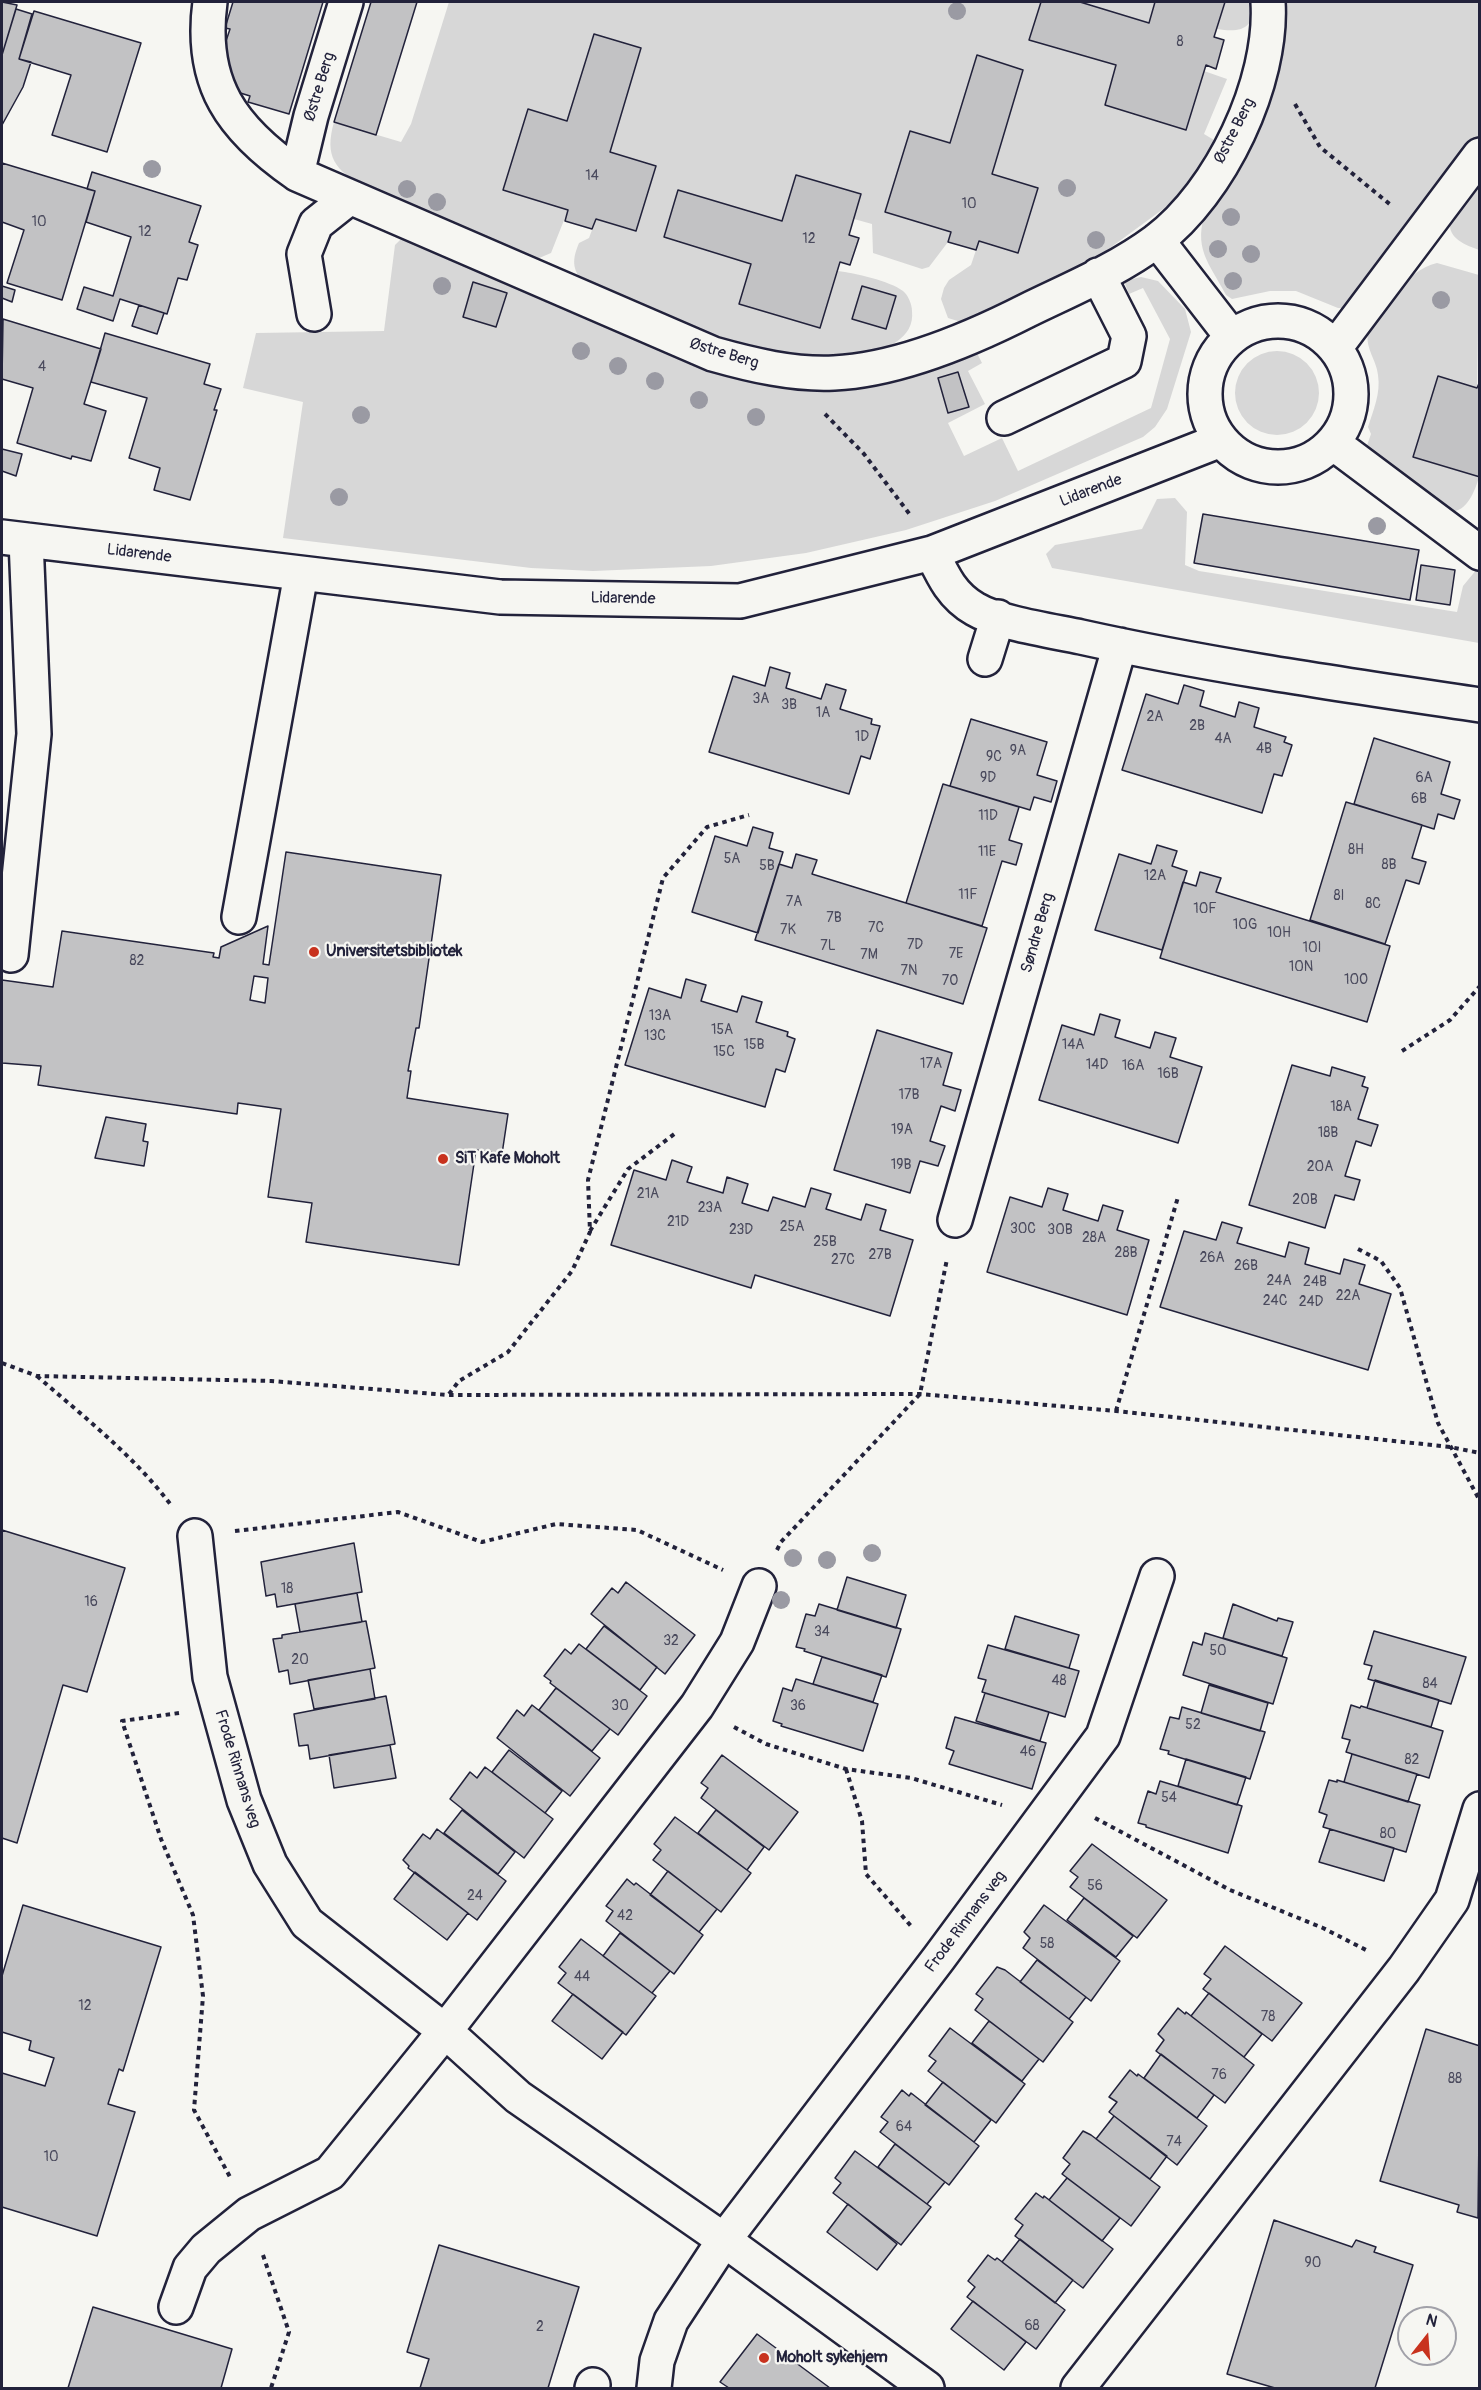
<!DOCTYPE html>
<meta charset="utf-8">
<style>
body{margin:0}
#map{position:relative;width:1481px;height:2390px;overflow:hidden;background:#f6f6f2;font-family:Pangolin,sans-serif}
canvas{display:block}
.frame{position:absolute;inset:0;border:3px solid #22223b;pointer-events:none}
.north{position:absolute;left:1397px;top:2306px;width:60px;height:60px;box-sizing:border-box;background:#f6f6f2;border:2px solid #a1a1a9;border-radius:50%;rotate:17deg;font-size:16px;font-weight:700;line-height:24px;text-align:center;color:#22223b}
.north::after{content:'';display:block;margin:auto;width:21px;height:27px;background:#c8321e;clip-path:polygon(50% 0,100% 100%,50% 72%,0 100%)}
</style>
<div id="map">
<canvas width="1481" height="2390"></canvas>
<div class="frame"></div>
<div class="north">N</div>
</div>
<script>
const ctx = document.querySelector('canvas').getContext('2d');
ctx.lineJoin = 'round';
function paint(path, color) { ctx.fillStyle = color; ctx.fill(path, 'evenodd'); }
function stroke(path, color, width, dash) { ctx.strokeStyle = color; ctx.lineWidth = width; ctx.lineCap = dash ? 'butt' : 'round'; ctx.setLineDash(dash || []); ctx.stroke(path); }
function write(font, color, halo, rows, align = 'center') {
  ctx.font = font + ' Pangolin,sans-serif'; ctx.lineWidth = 4.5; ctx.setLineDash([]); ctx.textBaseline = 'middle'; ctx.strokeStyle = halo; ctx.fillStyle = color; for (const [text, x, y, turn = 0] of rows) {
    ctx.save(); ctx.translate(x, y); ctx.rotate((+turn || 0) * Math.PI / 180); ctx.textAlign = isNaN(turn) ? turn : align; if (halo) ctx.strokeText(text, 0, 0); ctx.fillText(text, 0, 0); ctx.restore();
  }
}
paint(new Path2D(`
 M449 2H1041L1030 40 1116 65 1105 105 1186 130 1204 71 1227 79 1204 134 1214 140 1204 166 1170 204 1088 264 974 321 961 322 948 318 941 299 944 288 949 280 971 265 979 241 1018 253 1038 188 992 174 1023 70 977 56 950 143 910 131 885 211 951 232 948 242 929 267 922 269 873 253 872 224 854 219 861 194 796 175 782 221 678 190 664 237 751 264 739 304 820 328 838 271C854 273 890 281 903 291 908 295 912 304 912 311 915 339 885 350 863 354 766 373 669 320 583 283 572 268 572 260 579 243L589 238 596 219 636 231 656 167 610 152 641 48 594 34 567 121 528 109 503 190 568 210 551 253 532 261 365 187C335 170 324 157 334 122L401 142 411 124Z
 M1080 2H1155L1149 23Z
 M1225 2H1253C1255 29 1241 33 1217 29Z
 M1281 2H1479V135L1345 308H1338L1296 291H1270L1232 299 1226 295C1208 261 1193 249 1206 209L1268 100 1280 59Z
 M1479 182V250C1466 245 1448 239 1450 222Z
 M404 236 672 355 713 370 976 351 982 363 968 371 985 404 948 423 964 456 1002 438 1018 471 1151 408 1170 339 1143 288 1129 294 1124 281 1141 277 1158 281 1185 309 1191 332 1167 409 1155 427 1143 437 995 501 906 530 806 553 711 566 593 571 531 568 283 538 303 402 243 388 256 333 384 331 395 245Z
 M1437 263 1479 275 1477 388 1438 376 1413 457 1479 477C1474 494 1465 516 1445 511L1365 451 1371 434 1368 427C1373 411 1381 393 1378 375 1377 361 1365 348 1368 333 1387 307 1404 271 1437 263Z
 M1235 393a42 42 0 1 1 84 0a42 42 0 1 1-84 0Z
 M1175 498 1187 512 1185 565 1199 571 1457 612 1463 586 1477 569 1480 570 1479 643 1052 568 1046 554 1055 545 1142 529 1157 499Z`), '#d7d7d7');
const building = new Path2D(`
 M2 2 17 5 2 55Z
 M233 2H323L289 114 248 102 250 96 234 91 224 47 230 29 225 28Z
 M371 2H417L376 135 334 122Z
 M1041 2H1080L1149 23 1155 2H1225L1214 37 1224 40 1216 69 1206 65 1186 130 1105 105 1116 65 1029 40Z
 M16 9 32 14 19 59 31 62 23 87 2 125V55Z
 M34 11 141 43 107 152 52 135 71 75 19 59Z
 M594 34 641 48 610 152 656 166 636 231 596 219 592 229 565 221 568 210 503 190 528 109 567 121Z
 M977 55 1023 70 992 174 1038 188 1018 253 979 241 976 250 948 242 951 232 885 212 910 131 950 143Z
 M2 163 95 191 62 300 7 283 24 230 2 222Z
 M92 172 201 206 189 242 198 245 187 280 178 278 167 314 120 299 113 321 77 309 84 287 113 296 131 237 86 222 95 191 87 189Z
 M796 175 861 194 849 235 859 238 850 265 840 262 820 328 739 304 751 264 664 237 678 190 782 221Z
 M473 282 507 293 496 327 463 317Z
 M2 286 15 290 12 302 2 298Z
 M862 286 896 296 886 329 852 319Z
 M139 305 164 313 157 334 132 326Z
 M3 319 101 349 84 404 106 411 91 461 72 456 71 459 17 443 33 388 2 379Z
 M105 333 210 364 204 384 221 389 214 410H217L190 500 154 490 160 468 129 458 147 398 91 382Z
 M958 372 969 407 948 413 938 378Z
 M1438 376 1477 388 1480 381V477L1413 457Z
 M2 449 22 454 16 476 2 471Z
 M1203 514 1419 550 1410 600 1194 563Z
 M1421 565 1455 570 1450 605 1416 600Z
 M770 667 790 673 786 688 821 699 826 684 846 690 840 709 872 719 871 724 880 726 870 759 861 756 849 794 709 752 733 676 765 686Z
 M1184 685 1204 691 1200 706 1235 717 1239 702 1259 708 1254 727 1286 737 1284 742 1292 745 1282 776 1274 774 1262 813 1122 770 1146 694 1178 704Z
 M971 719 1047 742 1037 775 1057 781 1051 802 1034 797 1030 810 950 786Z
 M1374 738 1450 762 1441 794 1460 800 1454 819 1438 814 1434 829 1354 804Z
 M943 784 1019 807 1009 840 1022 844 1016 865 1002 861 982 926 906 903Z
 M1346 802 1422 825 1412 858 1426 862 1419 884 1406 880 1385 944 1310 920Z
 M753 827 773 833 769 848 783 852 758 933 692 912 715 836 747 846Z
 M1157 845 1177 851 1172 866 1187 871 1162 950 1095 930 1119 854 1151 864Z
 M286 852 441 875 419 1028H416L408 1071H411L407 1098 508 1114 502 1154 476 1150 459 1265 306 1242 312 1203 268 1197 281 1109 238 1103 237 1114 38 1085 41 1066 2 1063V980L53 987 62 931 214 953 213 957 219 958 221 947 268 926 263 964 269 965ZM254 976 268 978 265 1003 250 1000Z
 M796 854 817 860 812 874 987 928 963 1004 755 940 779 864 792 868Z
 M1200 872 1221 878 1216 892 1390 946 1367 1022 1160 958 1183 882 1196 886Z
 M686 979 706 985 701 1001 737 1012 742 996 762 1002 756 1022 788 1032 787 1036 795 1039 785 1072 776 1069 765 1107 625 1065 649 988 681 998Z
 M1100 1014 1120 1020 1115 1037 1150 1048 1155 1032 1176 1038 1170 1057 1202 1067 1178 1143 1039 1100 1062 1025 1094 1035Z
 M877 1030 952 1053 943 1085 961 1090 955 1111 941 1106 930 1141 945 1146 938 1166 920 1161 910 1193 834 1170Z
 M1292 1065 1330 1076 1332 1067 1365 1077 1362 1086 1368 1088 1358 1119 1378 1125 1371 1146 1356 1141 1345 1176 1360 1180 1354 1200 1335 1195 1325 1228 1249 1205Z
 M106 1117 146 1124 143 1141 148 1142 144 1166 95 1158Z
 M672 1160 692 1167 687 1182 723 1193 727 1177 748 1184 742 1203 768 1211 773 1197 805 1207 811 1188 831 1194 826 1209 861 1220 866 1204 886 1210 880 1230 913 1240 890 1316 755 1275 751 1288 611 1245 634 1170 666 1180Z
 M1048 1188 1068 1194 1063 1210 1098 1221 1103 1205 1123 1211 1117 1230 1149 1240 1127 1315 987 1272 1010 1197 1042 1207Z
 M1222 1222 1242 1228 1237 1243 1285 1257 1289 1242 1309 1248 1305 1264 1340 1274 1344 1259 1365 1265 1359 1284 1391 1294 1368 1370 1160 1307 1184 1231 1216 1240Z
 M2 1530 125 1568 87 1692 63 1685 17 1843 2 1838Z
 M354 1543 362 1592 277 1607 275 1594 266 1596 261 1562Z
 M847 1577 906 1595 896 1628 837 1610Z
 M626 1582 695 1635 665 1674 591 1614 612 1588 618 1593Z
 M357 1593 362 1622 300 1632 295 1604Z
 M819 1604 901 1629 886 1677 804 1651 805 1649 796 1647 806 1614 815 1616Z
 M1233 1604 1277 1621 1278 1618 1293 1622 1282 1656 1223 1638Z
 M1015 1616 1079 1635 1069 1668 1005 1649Z
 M366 1621 375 1668 290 1684 288 1670 279 1672 273 1639 282 1638V1635Z
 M604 1626 657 1667 640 1690 586 1649Z
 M1374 1631 1466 1657 1451 1704 1368 1679 1372 1666 1364 1664Z
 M1205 1633 1287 1658 1273 1704 1183 1675 1193 1642 1202 1645Z
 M579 1644 647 1696 618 1735 550 1683 551 1681 544 1676 565 1649 571 1654Z
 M988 1645 1079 1671 1065 1717 982 1692 986 1680 978 1678Z
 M822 1657 882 1675 873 1702 813 1684Z
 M370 1669 375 1699 314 1709 308 1680Z
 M796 1679 878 1704 863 1751 781 1726 782 1724 773 1721 783 1688 792 1691Z
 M1375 1680 1439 1700 1431 1727 1367 1708Z
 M1209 1685 1268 1703 1260 1731 1201 1713Z
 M556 1688 610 1729 592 1751 539 1710Z
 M985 1693 1049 1712 1040 1741 976 1721Z
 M386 1696 395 1744 310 1759 308 1745 299 1746 294 1714Z
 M532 1705 600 1758 570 1796 497 1738 517 1710 524 1716Z
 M1351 1705 1360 1708 1361 1706 1443 1731 1429 1778 1346 1752 1350 1740 1342 1738Z
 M1182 1707 1265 1732 1250 1779 1168 1754 1169 1751 1160 1749 1170 1717 1179 1719Z
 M955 1717 1046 1743 1032 1789 949 1764 954 1751 946 1748Z
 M390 1745 396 1778 334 1788 329 1755Z
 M509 1750 562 1791 545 1813 492 1772Z
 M1352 1754 1417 1774 1408 1802 1344 1782Z
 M722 1755 798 1812 769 1850 701 1798 708 1788 701 1783Z
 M1186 1759 1246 1777 1237 1805 1178 1786Z
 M485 1767 553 1819 524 1858 450 1799 470 1772 477 1778Z
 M1329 1780 1337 1782V1780L1420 1805 1406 1852 1323 1827 1327 1815 1319 1812Z
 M1160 1781 1242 1806 1228 1853 1146 1827V1825L1138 1823 1148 1791 1156 1794Z
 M462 1810 515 1852 498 1874 444 1833Z
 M716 1810 764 1847 747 1870 698 1833Z
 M675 1817 751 1873 721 1912 653 1860 661 1850 654 1844Z
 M437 1829 506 1881 477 1920 408 1868 409 1866 403 1860 423 1834 430 1839Z
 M1330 1829 1394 1848 1384 1881 1319 1862Z
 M1092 1844 1167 1900 1137 1938 1070 1887 1078 1877 1070 1871Z
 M668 1871 717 1909 699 1932 650 1895Z
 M415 1872 468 1913 447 1940 394 1899Z
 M627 1879 634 1885 636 1883 703 1935 674 1974 606 1921 613 1911 606 1906Z
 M1084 1898 1133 1936 1116 1957 1067 1920Z
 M23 1905 161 1947 123 2071 119 2069 108 2104 135 2112 97 2236 2 2207V2073L45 2086 54 2058 29 2050 31 2041 2 2032V1976Z
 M1044 1905 1120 1961 1091 2001 1023 1948 1030 1938 1024 1932Z
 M620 1933 670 1971 652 1993 603 1956Z
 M581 1939 656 1996 626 2035 558 1983 566 1973 559 1967Z
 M1225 1946 1302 2003 1272 2041 1203 1989 1211 1979 1204 1974Z
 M1037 1960 1086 1997 1069 2019 1020 1982Z
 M997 1967 1005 1970 1073 2022 1043 2062 975 2010 983 1999 976 1994Z
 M1209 1993 1262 2034 1244 2057 1191 2016Z
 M573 1994 623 2032 602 2059 552 2021Z
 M1178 2008 1185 2014 1186 2012 1254 2065 1225 2103 1156 2051 1164 2040 1158 2034Z
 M989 2021 1039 2059 1022 2081 972 2043Z
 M950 2028 1025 2084 996 2123 928 2071 936 2061 929 2056Z
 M1426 2029 1480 2046 1478 2218 1457 2212 1459 2205 1380 2181Z
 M1161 2054 1214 2095 1197 2118 1144 2078Z
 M1130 2070 1137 2076 1138 2074 1207 2126 1177 2165 1109 2112 1117 2102 1109 2097Z
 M943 2082 991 2120 974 2142 925 2105Z
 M902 2090 909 2096 911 2093 979 2146 949 2185 880 2132 888 2122 881 2117Z
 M1114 2116 1167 2156 1150 2179 1096 2139Z
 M1083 2131 1091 2135 1160 2187 1131 2226 1062 2174 1070 2164 1063 2158Z
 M895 2144 945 2182 927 2204 878 2167Z
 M855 2151 931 2207 901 2245 833 2193 841 2183 835 2178Z
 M1067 2178 1120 2218 1102 2241 1049 2200Z
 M1036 2193 1043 2198 1044 2196 1113 2249 1083 2288 1015 2236 1023 2225 1015 2219Z
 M848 2204 897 2244 877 2270 827 2232Z
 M1274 2220 1352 2247 1356 2240 1376 2247 1374 2252 1413 2265 1375 2388H1275L1227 2374Z
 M1020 2239 1073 2280 1055 2303 1002 2262Z
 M439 2245 579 2287 548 2388H420L429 2359 407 2352Z
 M988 2255 995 2260 997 2258 1065 2310 1036 2349 967 2297 975 2287 968 2281Z
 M973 2301 1026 2342 1004 2370 951 2329Z
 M93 2307 232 2349 221 2388H68Z
 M757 2334 830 2388H729L720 2382Z`);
paint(building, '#c2c2c4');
stroke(building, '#22223b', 1.5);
const minor = new Path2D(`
 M210 2C199 84 232 129 297 174
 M346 2 311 116 297 174 713 354C752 365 794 375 834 373 898 370 971 339 1028 310 1071 289 1117 270 1156 241 1221 192 1273 82 1268 2
 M1157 240 1232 337
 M314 314 304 254 316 224 350 197
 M1205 394a73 73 0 1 1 146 0a73 73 0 1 1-146 0Z
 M1335 348 1480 155
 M1004 418 1124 361 1129 336 1098 275
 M1333 443 1480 553
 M2 537 500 597 740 601 932 553 1221 440
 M932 553C943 576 952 596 975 609 998 623 1053 631 1081 637 1212 666 1346 685 1480 705
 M985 659 998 617
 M239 917 301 574
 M11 955 34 734 26 540
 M955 1220 1120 645
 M195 1536 210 1677 244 1800 270 1864 307 1923 445 2031 518 2097 724 2240 927 2388
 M176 2307 190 2268 206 2249 249 2214 330 2173 445 2031 697 1706 737 1642 759 1586
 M592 2388 593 2385
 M654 2388 657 2361 671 2321 724 2240 939 1958 1103 1736 1157 1576
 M1078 2388 1404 1969 1452 1900 1480 1809`);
stroke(minor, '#22223b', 38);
stroke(new Path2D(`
 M1295 104 1320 147 1392 206
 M825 414 864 454 911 516
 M1402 1051 1450 1020 1480 986
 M590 1231 628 1169 677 1132
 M1358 1249 1381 1261 1400 1288 1438 1423 1480 1501
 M2 1363 37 1376 271 1381 448 1395 920 1394 1116 1411 1450 1447 1480 1453
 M37 1376C84 1417 133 1455 171 1505
 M449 1394 459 1381 508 1352 572 1271 590 1232 588 1180 663 878 707 827 749 815
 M1116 1411 1178 1197
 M235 1531 398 1512 482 1542 556 1524 637 1530 723 1570
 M777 1550 781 1542 920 1394 947 1259
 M179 1713 122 1721 161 1839 193 1915 203 1996 194 2110 230 2177
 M734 1727 766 1744 846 1769 911 1778 1002 1805
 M846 1769 862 1821 866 1874 911 1926
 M1095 1818 1230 1890 1323 1928 1366 1950
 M263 2255 289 2332 271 2388`), '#22223b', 4, [4.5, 4.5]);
stroke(minor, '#f6f6f2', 33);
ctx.fillStyle = '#9a9aa3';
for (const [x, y] of [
 [957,11],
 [152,169],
 [1067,188],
 [407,189],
 [437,202],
 [1231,217],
 [1096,240],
 [1218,249],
 [1251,254],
 [1233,281],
 [442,286],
 [1441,300],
 [581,351],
 [618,366],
 [655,381],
 [699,400],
 [361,415],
 [756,417],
 [339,497],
 [1377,526],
 [872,1553],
 [793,1558],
 [827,1560],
 [781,1600]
]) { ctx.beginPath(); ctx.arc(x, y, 9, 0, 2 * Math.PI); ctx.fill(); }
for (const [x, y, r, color] of [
 [314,952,6,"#c8321e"],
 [443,1159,6,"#c8321e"],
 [764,2358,6,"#c8321e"]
]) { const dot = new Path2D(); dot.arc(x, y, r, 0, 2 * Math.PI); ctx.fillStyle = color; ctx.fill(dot); stroke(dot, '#f6f6f2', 2); }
write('14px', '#4a4a5d', null, [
 ["8",1180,42],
 ["14",592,176],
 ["10",969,204],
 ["10",39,222],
 ["12",145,232],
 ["12",809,239],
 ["4",42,367],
 ["3A",761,699],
 ["3B",789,705],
 ["1A",823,713],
 ["2A",1155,717],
 ["2B",1197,726],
 ["1D",862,737],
 ["4A",1223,739],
 ["4B",1264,749],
 ["9A",1018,751],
 ["9C",994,757],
 ["9D",988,778],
 ["6A",1424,778],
 ["6B",1419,799],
 ["11D",988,816],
 ["8H",1356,850],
 ["11E",987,852],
 ["5A",732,859],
 ["8B",1389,865],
 ["5B",767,866],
 ["12A",1155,876],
 ["11F",968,895],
 ["8I",1339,896],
 ["7A",794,902],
 ["8C",1373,904],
 ["10F",1205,909],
 ["7B",834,918],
 ["10G",1245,925],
 ["7C",876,928],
 ["7K",788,930],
 ["10H",1279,933],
 ["7D",915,945],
 ["7L",828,946],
 ["10I",1312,948],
 ["7E",956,954],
 ["7M",869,955],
 ["82",137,961],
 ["10N",1301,967],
 ["7N",909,971],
 ["10O",1356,980],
 ["7O",950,981],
 ["13A",660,1016],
 ["15A",722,1030],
 ["13C",655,1036],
 ["15B",754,1045],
 ["14A",1073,1045],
 ["15C",724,1052],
 ["17A",931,1064],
 ["14D",1097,1065],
 ["16A",1133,1066],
 ["16B",1168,1074],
 ["17B",909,1095],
 ["18A",1341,1107],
 ["19A",902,1130],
 ["18B",1328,1133],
 ["19B",901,1165],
 ["20A",1320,1167],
 ["21A",648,1194],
 ["20B",1305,1200],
 ["23A",710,1208],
 ["21D",678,1222],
 ["25A",792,1227],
 ["30C",1023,1229],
 ["23D",741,1230],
 ["30B",1060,1230],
 ["28A",1094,1238],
 ["25B",825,1242],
 ["28B",1126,1253],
 ["27B",880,1255],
 ["26A",1212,1258],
 ["27C",843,1260],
 ["26B",1246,1266],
 ["24A",1279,1281],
 ["24B",1315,1282],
 ["22A",1348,1296],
 ["24C",1275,1301],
 ["24D",1311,1302],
 ["18",287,1589],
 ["16",91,1602],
 ["34",822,1632],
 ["32",671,1641],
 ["50",1218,1651],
 ["20",300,1660],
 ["48",1059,1681],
 ["84",1430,1684],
 ["30",620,1706],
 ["36",798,1706],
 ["52",1193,1725],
 ["46",1028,1752],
 ["82",1412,1760],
 ["54",1169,1798],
 ["80",1388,1834],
 ["56",1095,1886],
 ["24",475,1896],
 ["42",625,1916],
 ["58",1047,1944],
 ["44",582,1977],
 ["12",85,2006],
 ["78",1268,2017],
 ["76",1219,2075],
 ["88",1455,2079],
 ["64",904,2127],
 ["74",1174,2142],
 ["10",51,2157],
 ["90",1313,2263],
 ["68",1032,2326],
 ["2",540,2327]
]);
write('16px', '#22223b', '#f6f6f2', [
 ["Østre Berg",320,87,-73],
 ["Østre Berg",1235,131,-63],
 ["Østre Berg",724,354,17],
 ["Lidarende",1091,491,-21],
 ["Lidarende",139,554,7],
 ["Lidarende",623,599,1],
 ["Søndre Berg",1038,933,-74],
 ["Frode Rinnans veg",237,1769,73],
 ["Frode Rinnans veg",966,1922,-53]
]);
write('bold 16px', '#22223b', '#f6f6f2', [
 ["Universitetsbibliotek",326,952],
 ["SiT Kafe Moholt",455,1159],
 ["Moholt sykehjem",776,2358]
], 'left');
</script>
